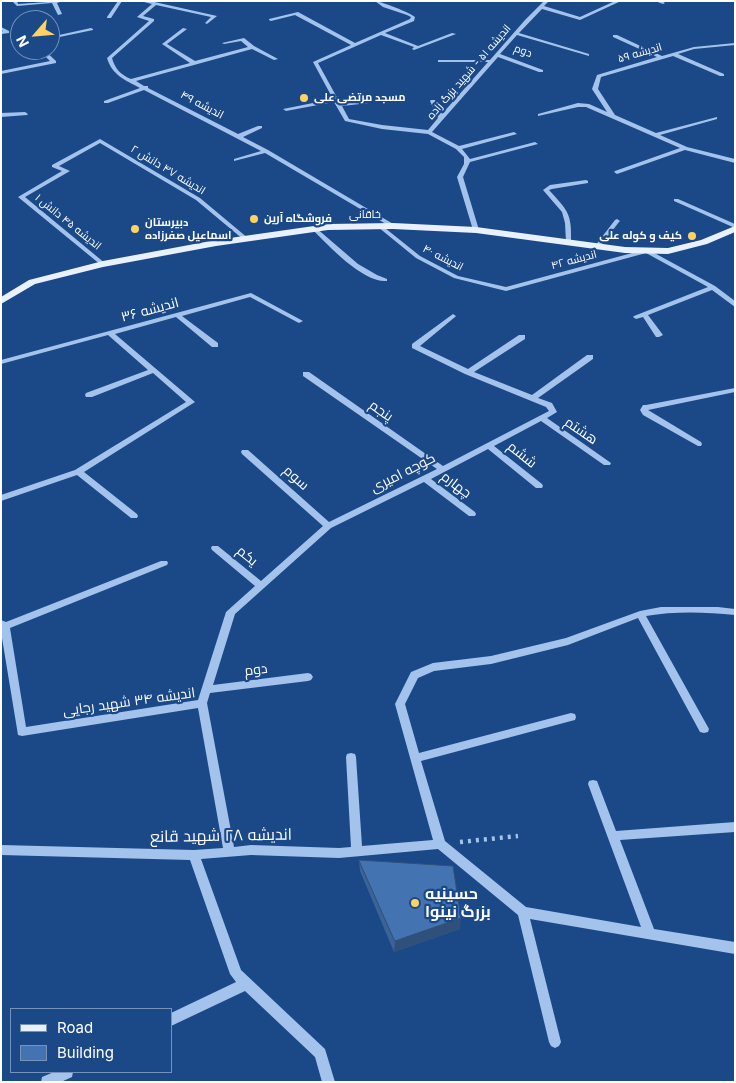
<!DOCTYPE html>
<meta charset="utf-8">
<style>
body{margin:0}
#map{position:relative;width:736px;height:1083px;overflow:hidden;background:#1b4988;font-family:Inter,sans-serif}
canvas{display:block}
.frame{position:absolute;inset:0;border:2px solid #fff;pointer-events:none}
.legend{position:absolute;left:10px;top:1008px;width:162px;height:65px;box-sizing:border-box;background:#1b4988;border:1px solid #7692b8;margin:0;padding:6px 9px;list-style:none;font-size:15px;color:#fff}
.legend li{display:flex;align-items:center;gap:10px;height:25px}
.legend b{width:25px;border:1px solid #7692b8}
.north{position:absolute;left:10px;top:10px;width:50px;height:50px;box-sizing:border-box;background:#1b4988;border:1px solid #7692b8;border-radius:50%;rotate:243deg;font-size:14px;font-weight:700;line-height:20px;text-align:center;color:#fff}
.north::after{content:'';display:block;margin:auto;width:18px;height:22px;background:#fed260;clip-path:polygon(50% 0,100% 100%,50% 72%,0 100%)}
</style>
<div id="map">
<canvas width="736" height="1083"></canvas>
<div class="frame"></div>
<ul class="legend">
<li><b style="height:6px;background:#e9f1ff"></b>Road</li>
<li><b style="height:14px;background:#4473b1"></b>Building</li>
</ul>
<div class="north">N</div>
</div>
<script>
const ctx = document.querySelector('canvas').getContext('2d');
ctx.lineJoin = 'round';
function stroke(path, color, width, dash) { ctx.strokeStyle = color; ctx.lineWidth = width; ctx.lineCap = dash ? 'butt' : 'round'; ctx.setLineDash(dash || []); ctx.stroke(path); }
function paint(path, color) { ctx.fillStyle = color; ctx.fill(path, 'evenodd'); }
function write(font, color, halo, rows, align = 'center') {
  ctx.font = font + ' Inter,Cairo,sans-serif'; ctx.lineWidth = 4.5; ctx.setLineDash([]); ctx.textBaseline = 'middle'; ctx.strokeStyle = halo; ctx.fillStyle = color; for (const [text, x, y, turn = 0] of rows) {
    ctx.save(); ctx.translate(x, y); ctx.rotate((+turn || 0) * Math.PI / 180); ctx.textAlign = isNaN(turn) ? turn : align; if (halo) ctx.strokeText(text, 0, 0); ctx.fillText(text, 0, 0); ctx.restore();
  }
}
stroke(new Path2D(`
 M460 842 518 836`), '#a3c3ec', 4.5, [3, 5]);
paint(new Path2D(`
 M12 1H17L18 4 63 1 57 3 62 14 58 15 52 3 17 6Z
 M118 1H122L111 18H107V17Z
 M140 1H150L217 16 207 24 205 23 211 17 156 5 143 16 154 19V21L112 58C115 69 121 75 131 79L190 63 162 44 183 28 187 29 167 44 195 61 248 47 241 41 224 44 222 43 244 38 254 46 278 59 274 60 252 49 136 81 144 86H148V88L238 134 258 126H262V128L243 137 268 150 395 225V227H391L265 153 234 161V159L261 151 144 90 108 103H104V101L140 88C125 80 112 75 107 58L149 21 137 17 152 4Z
 M375 1C380 1 411 13 415 17L414 21 385 33 418 46 452 33 456 34 414 50 412 49 414 47 381 35 318 63 340 103 369 99 372 101 369 103 342 106 349 119 382 125 428 130 438 118 430 101 431 100H435L442 114 488 62H438V60H490L525 20 544 1H549L544 6 580 17 615 1H621L580 20 542 9 519 33 589 54V56L517 35 500 54 543 70V72H539L498 57 432 132 459 146 514 132 517 134 462 149 470 159 535 142 538 144 470 162 463 177 479 230 478 231 473 230 457 177 464 164V157L456 149 428 134 382 129 345 121 334 102 286 111 283 109 333 99 313 62 351 45 295 15 271 21 269 20V19L298 12 355 43 410 19 411 17 407 15 383 7Z
 M655 1H662L665 3 663 4Z
 M1 27 9 31V33L1 34V32L3 31 1 30Z
 M91 28 93 29V30L50 39V37Z
 M613 35H617L662 56 694 47 735 43V45L694 49 678 54 724 74V76H720L673 56 601 77 598 89 615 115 656 133 717 117V119L660 135 687 147 735 159V163L685 150 617 174 614 172 615 171 680 148 586 107H578L538 116V114L578 103 589 104 607 112 592 89 597 75 657 57 613 37Z
 M39 50H44L56 61V63L1 74V71L50 61Z
 M25 112 28 114 27 115 1 117V113Z
 M100 139 200 198 249 239 244 240 196 200 100 143 59 166 70 171 25 197 106 264 105 265H101L18 197 62 171 52 167V165Z
 M586 180 588 181V183L552 189 549 190C567 210 572 213 571 241L566 242 565 223 562 212 543 190 550 185Z
 M674 199H678L735 224V228L674 201Z
 M617 219 620 221 619 222 599 248H595V246L615 220Z
 M380 224 420 256 458 276 506 287 647 249 715 286 735 301V307L712 290 648 315 663 335 659 337H656L643 317 636 319 633 317 634 316 708 287 646 253 506 291 454 278 416 258 378 227V225Z
 M315 227 358 264 377 275 387 279V281C363 283 329 246 313 230V228Z
 M251 293 303 321 299 323 297 322 250 297 182 316 218 343V347H212L176 317 115 334 195 402 84 472 137 514 138 516 137 518H131L77 475 1 501V495L75 470 186 402 153 373 92 397H86L85 395 86 393 148 370 108 335 1 364V360Z
 M453 314 456 316 455 317 420 346 468 369 519 335H525V339L474 372 532 395 587 355H593V359L538 398 552 403 557 412 547 418 611 463 610 465H604L541 421 494 446 542 484 543 486 542 488H536L488 449 431 479 475 512 476 514 475 516H469L424 482 331 528 235 614 213 685 308 673 311 674 313 677 311 680 308 681 210 693 207 703 234 847 251 845 339 848 351 847 346 757 347 754 351 753 355 754 356 757 362 846 433 840 395 704 411 672 433 663 491 656 566 638 640 611 661 607H718L735 609V615C706 612 674 611 646 616L709 729 708 732 704 733 700 732 638 618 568 645 491 664 434 671 418 678 405 704 419 753 571 713 575 714 576 717 575 720 571 721 421 761 445 841 526 907 641 927 588 784 589 781 593 780 597 781 616 831 735 822V832L620 840 654 929 735 942V954L530 919 561 1042 559 1046 555 1048 551 1046 549 1042 518 915 438 849 339 858 251 855 201 859 241 970 325 1049 335 1082H322L315 1057 245 991 171 1026V1013L236 982 230 974 190 860 1 855V845L194 850 223 848 198 708 22 736 18 735 1 632V620L6 622 161 561H167L168 563 167 565 10 628 26 727 198 700 226 612 255 586 212 550 211 548 212 546H218L261 581 323 526 242 454 241 452 242 450H248L329 522 437 469 303 376V372H309L443 466 549 411 546 407 465 374 412 348V344Z
 M735 388V392L648 410 701 442 702 444 701 446H698L643 415 640 410 643 405H646Z
 M54 1072H73L72 1077 61 1082H41L42 1077Z`), '#a3c3ec');
paint(new Path2D(`
 M393 223 476 227 625 247 668 248 701 240 735 226V232L707 244 668 254 625 253 476 233 393 229 328 230 216 246 103 267 35 284 1 304V297L29 280 103 261 216 240 328 224Z`), '#e9f1ff');
paint(new Path2D(`
 M359 860 460 929 394 952 360 871Z`), '#3a6398');
paint(new Path2D(`
 M461 918 460 929 394 952 395 941Z`), '#30507c');
const building = new Path2D(`
 M359 860 453 866 461 918 395 941Z`);
paint(building, '#4473b1');
stroke(building, '#30507c', 1);
for (const [x, y, r, color] of [
 [304,98,5,"#fed260"],
 [254,219,5,"#fed260"],
 [135,229,5,"#fed260"],
 [692,236,5,"#fed260"],
 [415,903,5,"#fed260"]
]) { const dot = new Path2D(); dot.arc(x, y, r, 0, 2 * Math.PI); ctx.fillStyle = color; ctx.fill(dot); stroke(dot, '#1b4988', 2); }
write('11px', '#fff', '#1b4988', [
 ["دوم",523,51,20],
 ["اندیشه ۵۹",640,53,-16],
 ["اندیشه ۵۱ - شهید بزرگ زاده",469,72,-49],
 ["اندیشه ۴۹",202,105,28],
 ["اندیشه ۴۷ دانش ۲",168,170,31],
 ["خاقانی",365,215],
 ["اندیشه ۴۵ دانش ۱",68,222,39],
 ["اندیشه ۴۰",443,258,27],
 ["اندیشه ۴۲",574,260,-15]
]);
write('bold 11px', '#fff', '#1b4988', [
 ["مسجد مرتضی علی",314,98],
 ["فروشگاه آرین",264,219],
 ["دبیرستان",145,223],
 ["اسماعیل صفرزاده",145,236],
 ["کیف و کوله علی",682,236,"right"]
], 'left');
write('14px', '#fff', '#1b4988', [
 ["اندیشه ۳۶",150,310,-15],
 ["پنجم",381,411,35],
 ["هشتم",581,431,34],
 ["ششم",522,455,39],
 ["کوچه امیری",403,473,-27],
 ["سوم",296,478,42],
 ["چهارم",456,485,37],
 ["یکم",247,556,39],
 ["دوم",256,670,-7],
 ["اندیشه ۳۴ شهید رجایی",129,702,-8]
]);
write('16px', '#fff', '#1b4988', [
 ["اندیشه ۲۸ شهید قانع",221,836,-1]
]);
write('bold 16px', '#fff', '#1b4988', [
 ["حسینیه",425,894],
 ["بزرگ نینوا",425,912]
], 'left');
</script>
